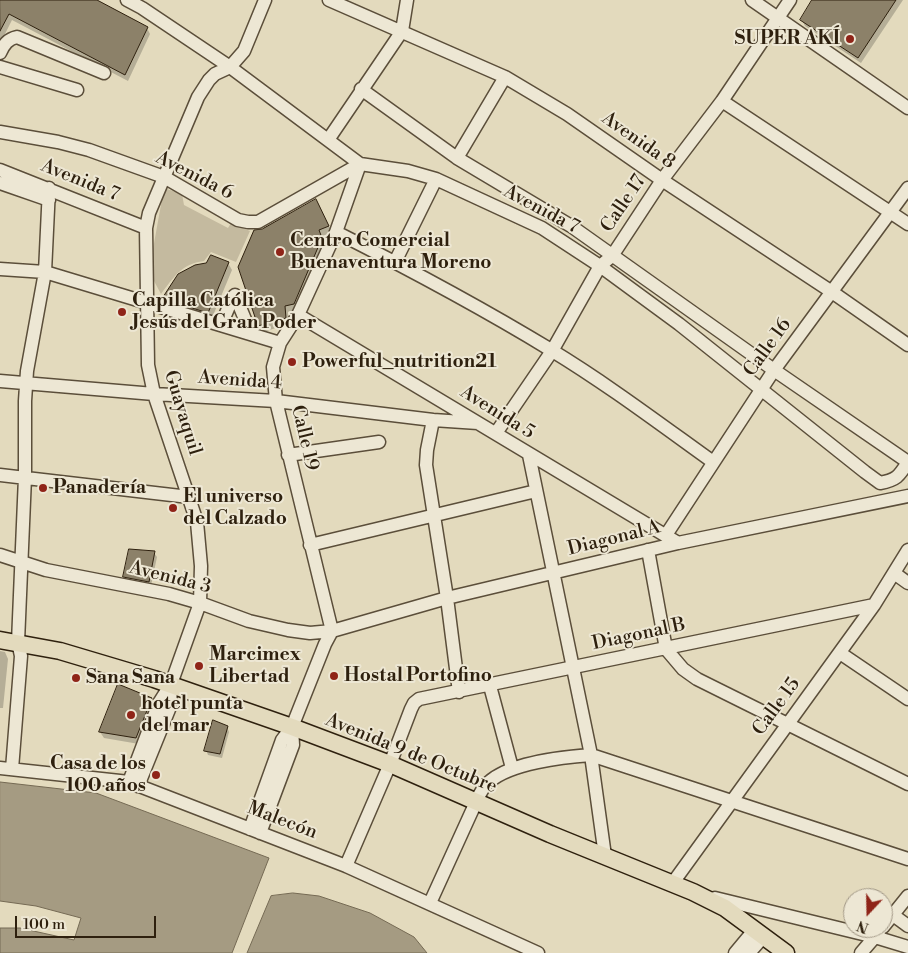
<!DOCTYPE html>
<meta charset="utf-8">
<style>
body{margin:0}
#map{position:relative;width:908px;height:953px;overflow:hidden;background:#e3dabd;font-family:"Libre Bodoni",serif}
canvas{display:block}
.north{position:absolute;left:843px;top:888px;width:50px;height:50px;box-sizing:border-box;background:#ede7d4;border:1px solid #a19785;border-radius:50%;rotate:201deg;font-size:14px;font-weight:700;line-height:20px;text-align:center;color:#2e200e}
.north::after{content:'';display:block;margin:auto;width:18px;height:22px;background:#8f2418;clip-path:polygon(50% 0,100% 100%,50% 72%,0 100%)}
.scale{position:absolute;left:15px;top:916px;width:141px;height:22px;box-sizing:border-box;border:2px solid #2e200e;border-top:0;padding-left:6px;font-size:15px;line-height:18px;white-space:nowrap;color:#2e200e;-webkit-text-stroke:4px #ede7d4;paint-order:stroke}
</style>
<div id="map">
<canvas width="908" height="953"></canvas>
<div class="north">N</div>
<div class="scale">100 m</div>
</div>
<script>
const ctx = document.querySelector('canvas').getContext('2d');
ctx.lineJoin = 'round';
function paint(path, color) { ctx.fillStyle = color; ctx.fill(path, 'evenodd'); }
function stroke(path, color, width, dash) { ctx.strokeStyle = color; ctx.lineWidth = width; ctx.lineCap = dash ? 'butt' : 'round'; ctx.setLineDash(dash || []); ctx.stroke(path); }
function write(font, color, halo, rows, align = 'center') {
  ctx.font = font + ' "Libre Bodoni",serif'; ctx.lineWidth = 4; ctx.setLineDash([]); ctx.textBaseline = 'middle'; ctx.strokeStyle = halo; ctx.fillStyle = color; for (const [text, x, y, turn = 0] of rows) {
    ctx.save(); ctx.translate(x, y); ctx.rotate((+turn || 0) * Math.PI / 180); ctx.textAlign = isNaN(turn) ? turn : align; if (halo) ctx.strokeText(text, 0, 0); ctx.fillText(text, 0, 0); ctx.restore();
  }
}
paint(new Path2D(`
 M164 188 182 194 184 205 228 228 231 223 250 231 236 262 211 252 204 261C181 264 174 277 161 294L154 281 151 260Z`), '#c4ba9f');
const water = new Path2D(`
 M0 782 96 793 269 858 232 953H0V928H20L74 940 81 918 36 906 0 901Z
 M293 893 319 896 370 913 414 937 427 953H247L271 896Z`);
paint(water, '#a59b82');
stroke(water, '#756a54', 1);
paint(new Path2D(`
 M0 0H95L147 28 150 34 128 81 12 20 0 44Z
 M814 0H903L861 63 805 26 802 20Z
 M319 207 332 232 321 237 325 245 297 310 288 312 289 324 263 332 259 325 262 230Z
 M228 263 232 270 212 318 168 303 164 297Z
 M154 553 157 557 151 586 127 581 125 577Z
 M0 651 5 652 8 659 3 708H0Z
 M151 699 154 705 139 744 104 738 100 732Z
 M227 727 229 732 222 758 208 755 206 750Z`), '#0003');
const building = new Path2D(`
 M0 0H97L148 27 125 75 9 14 0 31Z
 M812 0H896L858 58 800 20Z
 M316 199 329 226 319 230 322 238 294 304 285 306 286 318 258 326 238 267 254 230 262 229Z
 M211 255 229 262 208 313 173 302 163 297 178 274 195 265 206 263Z
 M129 549 155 551 149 582 123 577Z
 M118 684 152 698 136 738 99 732Z
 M213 720 228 726 220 754 204 751Z`);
paint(building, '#8c8169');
stroke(building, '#2e200e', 1);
const minor = new Path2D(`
 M127 0 142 8 230 67 360 164 408 171 436 179 542 228 600 266 679 324 865 472 880 483C897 480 899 476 908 462
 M329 0 505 77 567 114 662 180 832 292 908 345
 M752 0 908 108
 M0 53C4 44 8 39 17 37L104 73
 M0 67 77 90
 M361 89 457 158 571 226 774 370 908 462
 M722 101 908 224
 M0 132 58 142 89 150 164 177 238 220 248 222H258L360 164
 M328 140 402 31 407 0
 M457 158 505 77
 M0 170 146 228
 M0 183 49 200
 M336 232C409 269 482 308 551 350 607 384 660 424 713 462
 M395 262 436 179
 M0 269 45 272 280 343
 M298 315 678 543
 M221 325 233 297 235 295 251 334
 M0 381 154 394 276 401 433 420 478 423
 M433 420 427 450 426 465 447 598 459 692
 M496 433 552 351 600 266 612 256 662 180 722 101 790 0
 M288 455 379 442
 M529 455 591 755 605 856
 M0 475 189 497
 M666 535 774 370 908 188
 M310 545 536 491
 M648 550 666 649 683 669 697 679 908 784
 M0 555 46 570 169 594 200 603 249 621 288 630 310 633 332 631 447 598 678 543 908 496
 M894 573 908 583
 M840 653 908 699
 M490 686 512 768
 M0 768 129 782 346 866 538 953
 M12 769 21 656 18 642 25 477V401L27 371 45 272 49 188
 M129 782 159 703 171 684 200 603 201 566 197 522 154 394 148 365 146 228 149 213 198 97 209 80 215 74 230 67 244 51 265 0
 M138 786 170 707 171 687
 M250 829 282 740 292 727 325 644 332 631 276 401 273 367 280 343 298 315 336 232 360 164
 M260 833 293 745 292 727
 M346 866 390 764 411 709 414 703 419 699 874 605
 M672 884 874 605 908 550
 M715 898 875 937 908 947
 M430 903 476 802C479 795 483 787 489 782 510 763 563 757 591 755L908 859
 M893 915 908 926
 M883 927 908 896
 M735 953 755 929
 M749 953 764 936
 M861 953 879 932`);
const major = new Path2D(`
 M0 640 60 651 154 679 292 727 390 764 550 834 693 892 725 908 786 953`);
stroke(minor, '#5b4e3a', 15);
stroke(major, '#2e200e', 19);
stroke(minor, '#ede7d4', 12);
stroke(major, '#e3dabd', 16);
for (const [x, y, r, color] of [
 [850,39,5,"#8f2418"],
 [280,252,5,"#8f2418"],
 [122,312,5,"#8f2418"],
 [292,362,5,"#8f2418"],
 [43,488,5,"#8f2418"],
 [173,508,5,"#8f2418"],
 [199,666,5,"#8f2418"],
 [334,676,5,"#8f2418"],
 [76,678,5,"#8f2418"],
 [131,715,5,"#8f2418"],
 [156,775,5,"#8f2418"]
]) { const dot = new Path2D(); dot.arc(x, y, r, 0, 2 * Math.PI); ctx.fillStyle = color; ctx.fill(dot); stroke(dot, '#ede7d4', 2); }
write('bold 19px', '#2e200e', '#ede7d4', [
 ["SUPER AKÍ",840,39,"right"],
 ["Centro Comercial",290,241],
 ["Buenaventura Moreno",290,263],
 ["Capilla Católica",132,301],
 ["Jesús del Gran Poder",132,323],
 ["Powerful_nutrition21",302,362],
 ["Panadería",53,488],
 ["El universo",183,497],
 ["del Calzado",183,519],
 ["Marcimex",209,655],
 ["Libertad",209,677],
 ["Hostal Portofino",344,676],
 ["Sana Sana",86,678],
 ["hotel punta",141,704],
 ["del mar",141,726],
 ["Casa de los",146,764,"right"],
 ["100 años",146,786,"right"]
], 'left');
write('19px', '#2e200e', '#ede7d4', [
 ["Avenida 8",638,141,35],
 ["Avenida 6",194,176,27],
 ["Avenida 7",80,181,22],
 ["Calle 17",624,204,-56],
 ["Avenida 7",541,210,28],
 ["Calle 16",768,348,-54],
 ["Avenida 4",240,381,4],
 ["Guayaquil",182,413,73],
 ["Avenida 5",497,413,32],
 ["Calle 19",304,438,77],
 ["Diagonal A",614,539,-14],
 ["Avenida 3",170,578,14],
 ["Diagonal B",639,635,-12],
 ["Calle 15",777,707,-54],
 ["Avenida 9 de Octubre",411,754,22],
 ["Malecón",282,821,21]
]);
</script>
